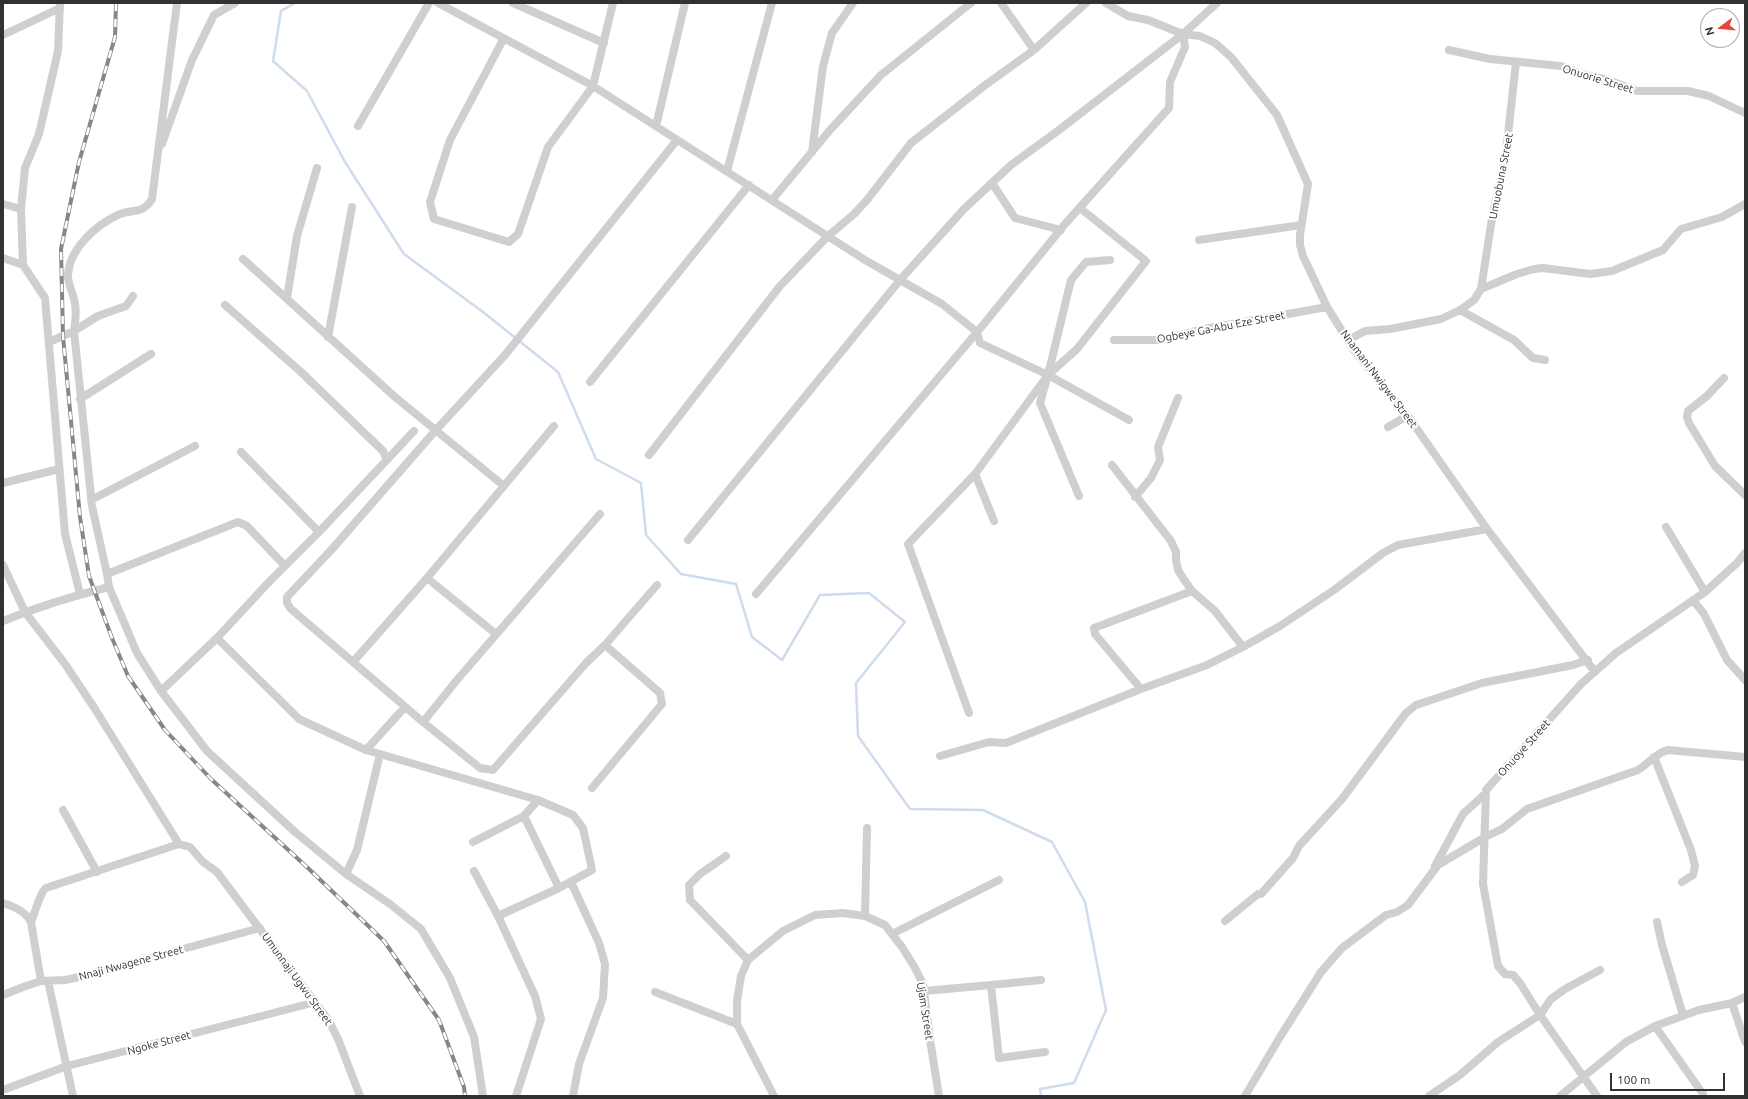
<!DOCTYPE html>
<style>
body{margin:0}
#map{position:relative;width:1748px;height:1099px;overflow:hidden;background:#fff;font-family:Ubuntu,sans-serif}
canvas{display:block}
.frame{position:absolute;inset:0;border:4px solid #323232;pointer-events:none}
.north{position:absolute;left:1700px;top:8px;width:40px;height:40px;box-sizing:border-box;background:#fff;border:1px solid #adadad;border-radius:50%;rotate:254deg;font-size:11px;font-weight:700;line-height:16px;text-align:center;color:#323232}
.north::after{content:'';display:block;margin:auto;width:14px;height:18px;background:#e44639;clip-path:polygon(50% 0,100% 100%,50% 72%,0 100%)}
.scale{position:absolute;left:1610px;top:1073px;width:115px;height:18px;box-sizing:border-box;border:2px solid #323232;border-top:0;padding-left:5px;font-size:12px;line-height:14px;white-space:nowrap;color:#323232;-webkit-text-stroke:3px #fff;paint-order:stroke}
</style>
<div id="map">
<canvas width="1748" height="1099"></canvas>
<div class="frame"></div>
<div class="north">N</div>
<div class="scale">100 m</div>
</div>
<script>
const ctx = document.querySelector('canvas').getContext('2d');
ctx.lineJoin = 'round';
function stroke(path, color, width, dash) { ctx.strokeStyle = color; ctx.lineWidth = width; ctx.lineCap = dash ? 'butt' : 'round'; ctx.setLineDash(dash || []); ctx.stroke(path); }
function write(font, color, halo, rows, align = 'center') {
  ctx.font = font + ' Ubuntu,sans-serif'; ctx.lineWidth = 4; ctx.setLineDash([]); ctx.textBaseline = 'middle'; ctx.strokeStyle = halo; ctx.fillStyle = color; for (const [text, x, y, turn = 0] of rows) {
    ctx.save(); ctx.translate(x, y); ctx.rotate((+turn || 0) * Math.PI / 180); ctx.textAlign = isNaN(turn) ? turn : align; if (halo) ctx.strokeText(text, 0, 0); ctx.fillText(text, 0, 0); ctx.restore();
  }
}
stroke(new Path2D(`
 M295 3 281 11 273 61 307 91 345 162 404 254 483 312 558 372 596 459 641 483 646 535 681 574 736 584 752 637 782 660 820 595 869 593 905 622 856 683 858 736 910 809 983 810 1052 842 1085 902 1106 1010 1074 1083 1040 1089 1041 1096`), '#cedced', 2.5);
stroke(new Path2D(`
 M60 3 58 51 39 134 25 168 21 209 23 265 45 298 65 534 80 594
 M177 3 152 199C143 214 134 209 120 214 97 224 70 248 68 274 67 283 74 294 75 304 77 312 75 323 74 331L92 506 107 574 109 587 137 653 161 691 207 751 295 832 346 874 390 904 421 929 450 978 474 1037 483 1096
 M438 3 593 86 865 260 900 280 964 209 1011 165 1059 130 1183 34 1185 47 1170 82 1169 108 1065 224 983 325 756 594
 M513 3 604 43
 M1001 3 1034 50 1086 3
 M1106 3 1128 16 1148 20 1183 34 1200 36 1215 43 1231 57 1277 115 1308 184 1300 235V245L1303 256 1327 307 1354 350 1410 419 1487 529 1595 672
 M1183 34 1217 3
 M3 35 60 8
 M504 38 450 140 430 202 434 219 509 242 518 234 548 147 593 86 613 3
 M1449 50 1490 59 1561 66 1581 74 1608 80 1637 91H1688L1709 96 1745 113
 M358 126 429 3
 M656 126 685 3
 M162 144 192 60 214 15 235 3
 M812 152 823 66 832 33 853 3
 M727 171 772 3
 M992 183 1015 218 1061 230
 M772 200 830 130 881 75 971 3
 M3 204 21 209
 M1199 240 1301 225
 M3 258 23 265
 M243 259 395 397 504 486
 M1481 289 1493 212 1505 162 1516 62
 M287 298 297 236 317 168
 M225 305 301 372 383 451 387 460
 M1460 310 1514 340 1533 358 1545 360
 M328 337 352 207
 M1114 340H1160L1199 330 1327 307
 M1348 340 1365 331 1390 329 1441 319 1460 310 1474 300 1481 289 1517 274 1534 269 1543 268 1590 274 1612 271 1663 250 1681 229 1722 217 1745 204
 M49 342 74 331 98 316 126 306 133 296
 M1048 375 1071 280 1086 262 1110 260
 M1048 375 1129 420
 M1724 378 1707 396 1688 411 1687 417 1689 423 1715 466 1745 495
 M590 382 749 185
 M80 399 151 354
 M1388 427 1407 416
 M241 452 319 532
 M649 455 780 286 828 236 854 214 867 200 911 143 984 86 1034 50
 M1112 465 1171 541 1176 552V560L1178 570 1183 578 1192 591 1215 611 1243 647
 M975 474 1048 375 1077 349 1146 261 1080 208
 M3 483 59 469
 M1135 497 1151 478 1160 460 1158 447 1178 398
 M91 500 195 446
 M1666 527 1705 592
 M688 540 900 280 942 304 977 332 980 343 1048 375 1040 403 1079 496
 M3 565 25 612 65 664 95 709 179 844
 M107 574 238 522 247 526 285 566
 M427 578 496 634
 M657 585 605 645 586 663 493 770 480 768 423 722 291 609 287 603V597L333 548 435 431 505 355 677 140
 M1693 600 1704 614 1727 660 1745 680
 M3 621C37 607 73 596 109 587
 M217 638 299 719 366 750 538 800 573 815 583 828 592 870 559 888 498 916 474 871
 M353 662 427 578 554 426
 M1141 689 1095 634 1094 628 1192 591
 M161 691 217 638 267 584 319 532 414 431
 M969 713 908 544 975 474 994 521
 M423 722 457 680 600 514
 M366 750 405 707
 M940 756 989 742 1006 743 1141 689 1207 665 1243 647 1280 626 1334 590 1383 553 1398 545 1487 529
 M1654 757 1691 850 1695 866 1693 875 1682 882
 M592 788 662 704 660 693 605 645
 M63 810 97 872
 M524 816 538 800
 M473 842 524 816 559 888
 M726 856 700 874 689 885 690 900 748 960
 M1435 866 1463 814 1485 794
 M346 874 357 850 380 754
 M571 882 599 943 605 964 603 998 579 1064 573 1096
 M3 903C15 907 25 911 31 922L41 981
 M498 916 535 996 541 1019 516 1096
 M865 916 867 828
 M1225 921 1258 894H1261L1293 858 1299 846 1342 799 1406 713 1416 705 1482 683 1573 665 1588 660
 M31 922C35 913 40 892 46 888L179 844 190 847 203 862 217 872 329 1021 338 1039 360 1096
 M1657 922 1662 945 1683 1015
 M892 934 999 880
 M48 981 73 1096
 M991 985 1041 980
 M924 991 991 985 999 1058 1045 1052
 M655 992 737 1024
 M3 995 23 987 41 981 65 980 84 976 260 928
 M1732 1003 1745 1042
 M1655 1026 1703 1094
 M3 1090 67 1066 316 1002
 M774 1096 737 1024V1001L741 976 748 960 783 931 815 915 843 913 865 916 885 925 902 947 915 968 923 984 930 1040 939 1096
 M1245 1096 1280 1037 1321 972 1342 948 1386 915 1397 912 1408 905 1438 865 1485 837 1502 829 1527 809 1638 770C1649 763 1656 753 1668 750L1745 757
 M1429 1096 1460 1075 1498 1042 1540 1015 1551 999 1565 989 1600 970
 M1560 1096 1626 1042 1655 1026 1699 1010 1732 1003 1745 997
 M1597 1096 1540 1015 1520 983 1513 975 1505 974 1498 966 1483 884 1486 790 1581 684 1616 653 1705 592 1737 563 1745 553`), '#cfcfcf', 8);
const rail = new Path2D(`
 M116 3 115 37 79 162 61 249 63 336 80 517 89 576 112 638 128 676 165 730 211 779 309 869 384 941 439 1020 464 1087 465 1096`);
stroke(rail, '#878787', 4);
stroke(rail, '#fff', 2.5, [8]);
write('11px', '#323232', '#fff', [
 ["Onuorie Street",1598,79,17],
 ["Umuobuna Street",1501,176,-79],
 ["Ogbeye Ga-Abu Eze Street",1221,327,-11],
 ["Nnamani Nwigwe Street",1379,379,53],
 ["Onuoye Street",1524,748,-48],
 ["Nnaji Nwagene Street",131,963,-15],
 ["Umunnaji Ugwu Street",297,979,54],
 ["Ujam Street",925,1011,81],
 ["Ngoke Street",159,1043,-15]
]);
</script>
